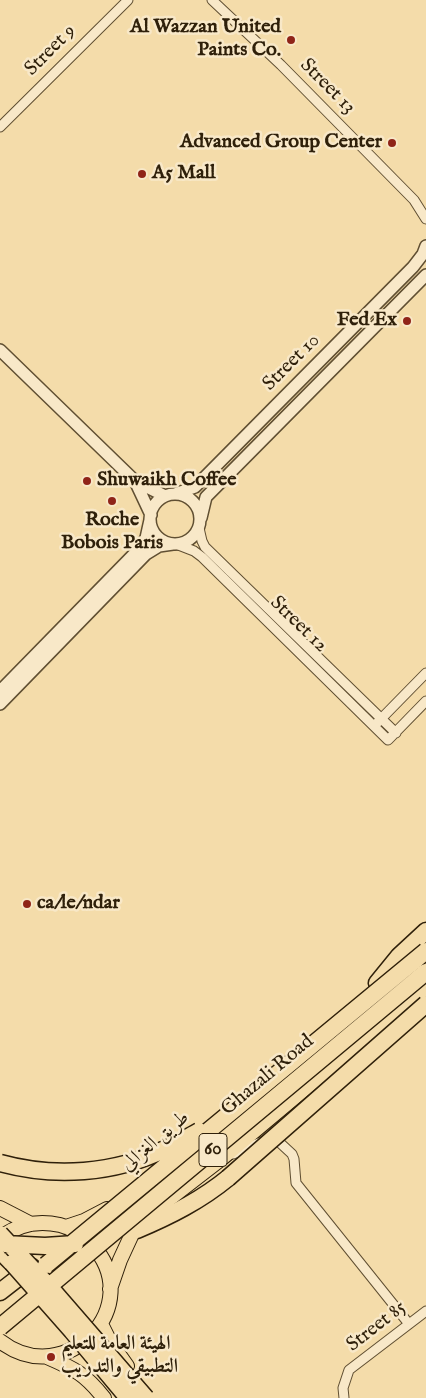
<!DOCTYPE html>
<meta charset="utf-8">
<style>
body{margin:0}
canvas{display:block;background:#f4dcaa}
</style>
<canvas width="426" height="1398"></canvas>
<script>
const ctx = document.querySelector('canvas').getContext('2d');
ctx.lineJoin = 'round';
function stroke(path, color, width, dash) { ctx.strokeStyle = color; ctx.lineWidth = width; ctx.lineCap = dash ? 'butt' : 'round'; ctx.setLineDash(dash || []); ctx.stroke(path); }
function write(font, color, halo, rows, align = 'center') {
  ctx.font = font + ' "IM FELL English",Amiri,serif'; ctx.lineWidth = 5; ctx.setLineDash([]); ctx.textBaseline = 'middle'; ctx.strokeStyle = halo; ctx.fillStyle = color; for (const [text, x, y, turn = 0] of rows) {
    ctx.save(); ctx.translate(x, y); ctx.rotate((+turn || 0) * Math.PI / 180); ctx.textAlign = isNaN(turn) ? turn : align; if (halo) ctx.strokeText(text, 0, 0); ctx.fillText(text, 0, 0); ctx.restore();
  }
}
const minor = new Path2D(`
 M212 0 281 65 414 200 426 219
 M0 127 128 0
 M199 528 202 541 205 547 396 733
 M176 544 194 551 202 557 388 740 426 701
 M377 723 426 673
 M233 1154 266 1140 278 1141 292 1154 294 1159 296 1183 409 1324
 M344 1398 343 1388 349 1370 426 1311`);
const tertiary = new Path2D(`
 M0 350 135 481 165 496
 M135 481 151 515
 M150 519a25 25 0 1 1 50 0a25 25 0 1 1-50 0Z
 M175 494 195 487 413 267 423 254 426 246
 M201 518 206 497 426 275
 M0 691 139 549 146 538 150 520
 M0 704 146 554 159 546 173 544`);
const primary = new Path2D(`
 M0 1208 31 1224
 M66 1227 84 1221 107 1209
 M0 1238C18 1224 38 1220 60 1225 73 1228 83 1236 92 1245 148 1305 66 1392 0 1341
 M110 1289 120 1260 132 1234 142 1220 221 1159 426 987
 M101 1324 110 1342 127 1366
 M47 1357C75 1369 85 1374 104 1398`);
const motorway = new Path2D(`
 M377 983 399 956 426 931
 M137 1230C170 1216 200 1201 228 1178
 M0 1251 12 1263
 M0 1292 32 1267`);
stroke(minor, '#604f32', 11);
stroke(tertiary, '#604f32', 14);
stroke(primary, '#2f200a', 16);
stroke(motorway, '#2f200a', 19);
stroke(minor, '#f8e8c8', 9);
stroke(tertiary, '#f8e8c8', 11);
stroke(primary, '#f4dcaa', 14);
stroke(motorway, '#f4dcaa', 16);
const motorwayBridge = new Path2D(`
 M0 1163C54 1178 115 1174 165 1149 177 1144 188 1137 199 1131
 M228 1178 426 1004
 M0 1234 55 1293 146 1398
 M5 1244 45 1246 75 1244
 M12 1263 72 1331 128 1398
 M46 1265 426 951
 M0 1327 426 972`);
stroke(motorwayBridge, '#2f200a', 19, []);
stroke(motorwayBridge, '#f4dcaa', 16);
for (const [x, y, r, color] of [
 [291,40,5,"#8f2418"],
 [392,143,5,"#8f2418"],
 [142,174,5,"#8f2418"],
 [407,321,5,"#8f2418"],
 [87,481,5,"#8f2418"],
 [112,501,5,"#8f2418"],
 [27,904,5,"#8f2418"],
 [51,1357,5,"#8f2418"]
]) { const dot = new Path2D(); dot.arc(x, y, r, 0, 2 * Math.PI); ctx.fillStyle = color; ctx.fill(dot); stroke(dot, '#f8e8c8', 2); }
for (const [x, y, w] of [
 [213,1150,28]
]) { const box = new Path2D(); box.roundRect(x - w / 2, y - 16.5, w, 33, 4); ctx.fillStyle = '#f8e8c8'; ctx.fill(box); stroke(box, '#2f200a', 1); }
write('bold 19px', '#2f200a', null, [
 ["60",213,1150]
]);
write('bold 20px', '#2f200a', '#f8e8c8', [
 ["Al Wazzan United",281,28,"right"],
 ["Paints Co.",281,51,"right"],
 ["Advanced Group Center",382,143,"right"],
 ["A5 Mall",152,174],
 ["Fed Ex",397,321,"right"],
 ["Shuwaikh Coffee",97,481],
 ["Roche",112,521,"center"],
 ["Bobois Paris",112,544,"center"],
 ["ca/le/ndar",37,904],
 ["الهيئة العامة للتعليم",61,1345],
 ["التطبيقي والتدريب",61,1368]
], 'left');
write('20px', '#2f200a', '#f8e8c8', [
 ["Street 9",51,51,-45],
 ["Street 13",327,87,45],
 ["Street 10",292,363,-45],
 ["Street 12",298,625,44],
 ["Ghazali Road",268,1076,-40],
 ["طريق الغزالي",156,1142,-40],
 ["Street 85",377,1327,-38]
]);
</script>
